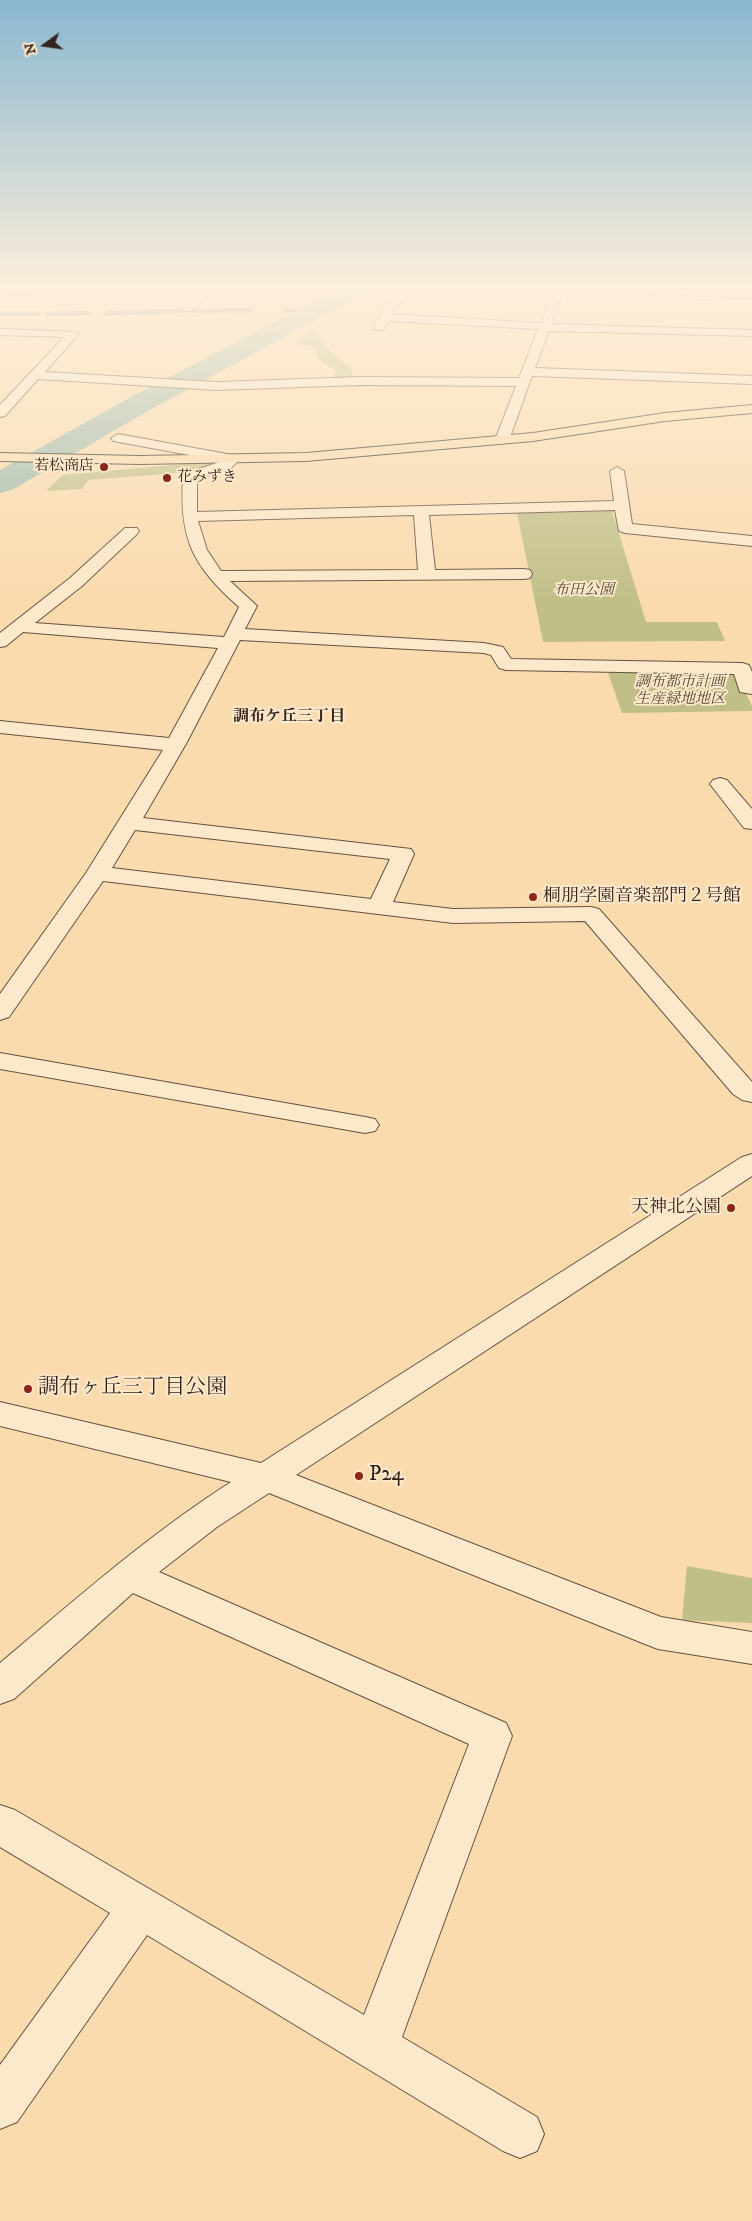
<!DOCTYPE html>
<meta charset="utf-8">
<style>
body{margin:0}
#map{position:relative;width:752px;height:2221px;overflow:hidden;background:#fadbae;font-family:"IM FELL DW Pica",serif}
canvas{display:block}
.north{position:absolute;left:20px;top:20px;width:50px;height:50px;-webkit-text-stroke:4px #fce8ca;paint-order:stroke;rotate:256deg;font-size:14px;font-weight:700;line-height:20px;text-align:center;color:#33241e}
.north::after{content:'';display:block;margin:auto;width:18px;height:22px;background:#33241e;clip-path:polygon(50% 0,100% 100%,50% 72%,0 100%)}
</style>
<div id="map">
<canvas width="752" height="2221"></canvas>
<div class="north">N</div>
</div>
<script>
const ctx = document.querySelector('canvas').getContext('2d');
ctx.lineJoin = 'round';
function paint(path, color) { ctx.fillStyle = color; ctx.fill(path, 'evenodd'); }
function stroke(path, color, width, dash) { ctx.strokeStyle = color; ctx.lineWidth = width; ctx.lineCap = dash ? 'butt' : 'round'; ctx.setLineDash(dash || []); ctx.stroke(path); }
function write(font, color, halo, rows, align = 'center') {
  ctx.font = font + ' "IM FELL DW Pica","Noto Serif JP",serif'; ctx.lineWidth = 4; ctx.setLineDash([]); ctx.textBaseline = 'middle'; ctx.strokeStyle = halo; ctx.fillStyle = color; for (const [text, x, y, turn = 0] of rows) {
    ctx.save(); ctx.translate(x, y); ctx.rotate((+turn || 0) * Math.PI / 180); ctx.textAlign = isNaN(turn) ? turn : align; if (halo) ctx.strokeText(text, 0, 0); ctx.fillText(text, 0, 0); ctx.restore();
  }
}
paint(new Path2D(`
 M317 328C322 347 336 357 351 368L353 380 332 381 336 371 318 359 314 346 295 344 310 330Z
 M196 463H218V465L188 472 88 480 82 489 46 491 63 475Z
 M612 511 646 622H717L725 641 543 642 517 512Z
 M735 671 752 706V711L622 713 608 673Z
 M687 1566 752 1578V1623L682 1620Z`), '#c1bf88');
stroke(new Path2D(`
 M284 310 310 312
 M191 311 251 310
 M107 313 182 311
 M0 314H38
 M48 314 89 313`), '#737f73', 4.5);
paint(new Path2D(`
 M338 289H368L364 294 153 408 12 490 0 493V470L133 396Z`), '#9ebbab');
const minor = new Path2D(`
 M0 289H44L39 292 0 295Z
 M204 289H215L192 311H184L182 309 184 307Z
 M404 289H415L396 308 392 314 541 323 554 289H564L551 324 752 330V336L549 331 535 368 752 376V384L532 376 509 440 502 444 495 440 516 386 360 385 216 390 38 379 5 416 0 417V405L64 337 0 335V329L77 332 79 334 77 336 45 372 216 382 360 377 519 378 538 329 389 321 383 330H375L373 328 387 304Z
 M608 289 752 292V298L613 292Z
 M118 434 238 456 240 459 231 468 197 479V512L614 501 610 471 617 467 624 471 632 524 752 536V546L625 533 619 531 615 510 429 515 435 570 524 569 530 570 532 574 530 578 524 579 230 581 257 606 245 629 484 643 503 647 511 659 742 663 749 665 752 672V694L740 692 734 674 506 670 499 668 491 655 484 653 240 640 187 742 143 818 411 849 414 854 393 902 453 909 591 907 599 909 752 1082V1102L742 1100 733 1094 585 921 453 923 103 881 9 1017 0 1020V994L86 873 163 750 0 733V721L169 738 218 648 23 632 6 646 0 647V633L70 578 125 528H137L139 531 137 534 82 586 35 623 224 637 239 607C193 566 179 540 183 477L185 474 222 461 113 441 111 438ZM414 515 418 570 221 571 207 550 198 521ZM135 830 390 859 371 899 112 868Z
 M720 778 727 780 752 809V829L744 828 710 784 713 780Z
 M0 1053 365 1117 375 1119 379 1125 375 1131 365 1133 0 1069Z
 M752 1154V1176L296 1475 661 1617 752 1632V1664L658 1649 645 1644 269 1493 217 1527 159 1572 506 1723 512 1736 402 2037 537 2117 544 2134 537 2151 520 2158 503 2151 147 1935 17 2122 0 2129V2065L110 1913 0 1847V1805L15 1810 364 2015 469 1744 133 1593 14 1699 0 1704V1663C75 1600 148 1535 231 1482L0 1426V1402L261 1463 742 1157Z`);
const major = new Path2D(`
 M752 405V413L665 421 533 441 306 461 140 464 0 461V453L140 456 306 453 533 433 665 413Z`);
stroke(minor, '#655242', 2);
stroke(major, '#33241e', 2);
paint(minor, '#fce8ca');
paint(major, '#fadbae');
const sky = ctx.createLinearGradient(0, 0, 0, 600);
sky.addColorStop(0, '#8ab7d0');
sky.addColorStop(0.48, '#fdefdb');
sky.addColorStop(1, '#fdefdb00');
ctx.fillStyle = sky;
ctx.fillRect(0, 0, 752, 600);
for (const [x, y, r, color] of [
 [104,467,5,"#8f2418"],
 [167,478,5,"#8f2418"],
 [533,897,5,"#8f2418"],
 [731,1208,5,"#8f2418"],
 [28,1389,5,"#8f2418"],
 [359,1476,5,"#8f2418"]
]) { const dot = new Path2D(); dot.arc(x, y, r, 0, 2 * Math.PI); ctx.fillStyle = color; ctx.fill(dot); stroke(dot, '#fce8ca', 2); }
write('15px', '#33241e', '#fce8ca', [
 ["若松商店",94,467],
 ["花みずき",177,478,"left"]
], 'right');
write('italic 15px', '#564b38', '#fce8ca', [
 ["布田公園",584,591],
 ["調布都市計画",680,683],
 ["生産緑地地区",680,700]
]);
write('bold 16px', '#33241e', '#fce8ca', [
 ["調布ケ丘三丁目",289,718]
]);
write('18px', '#33241e', '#fce8ca', [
 ["桐朋学園音楽部門２号館",543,897],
 ["天神北公園",721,1208,"right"]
], 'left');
write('21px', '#33241e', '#fce8ca', [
 ["調布ヶ丘三丁目公園",38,1389],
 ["P24",369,1476]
], 'left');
</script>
